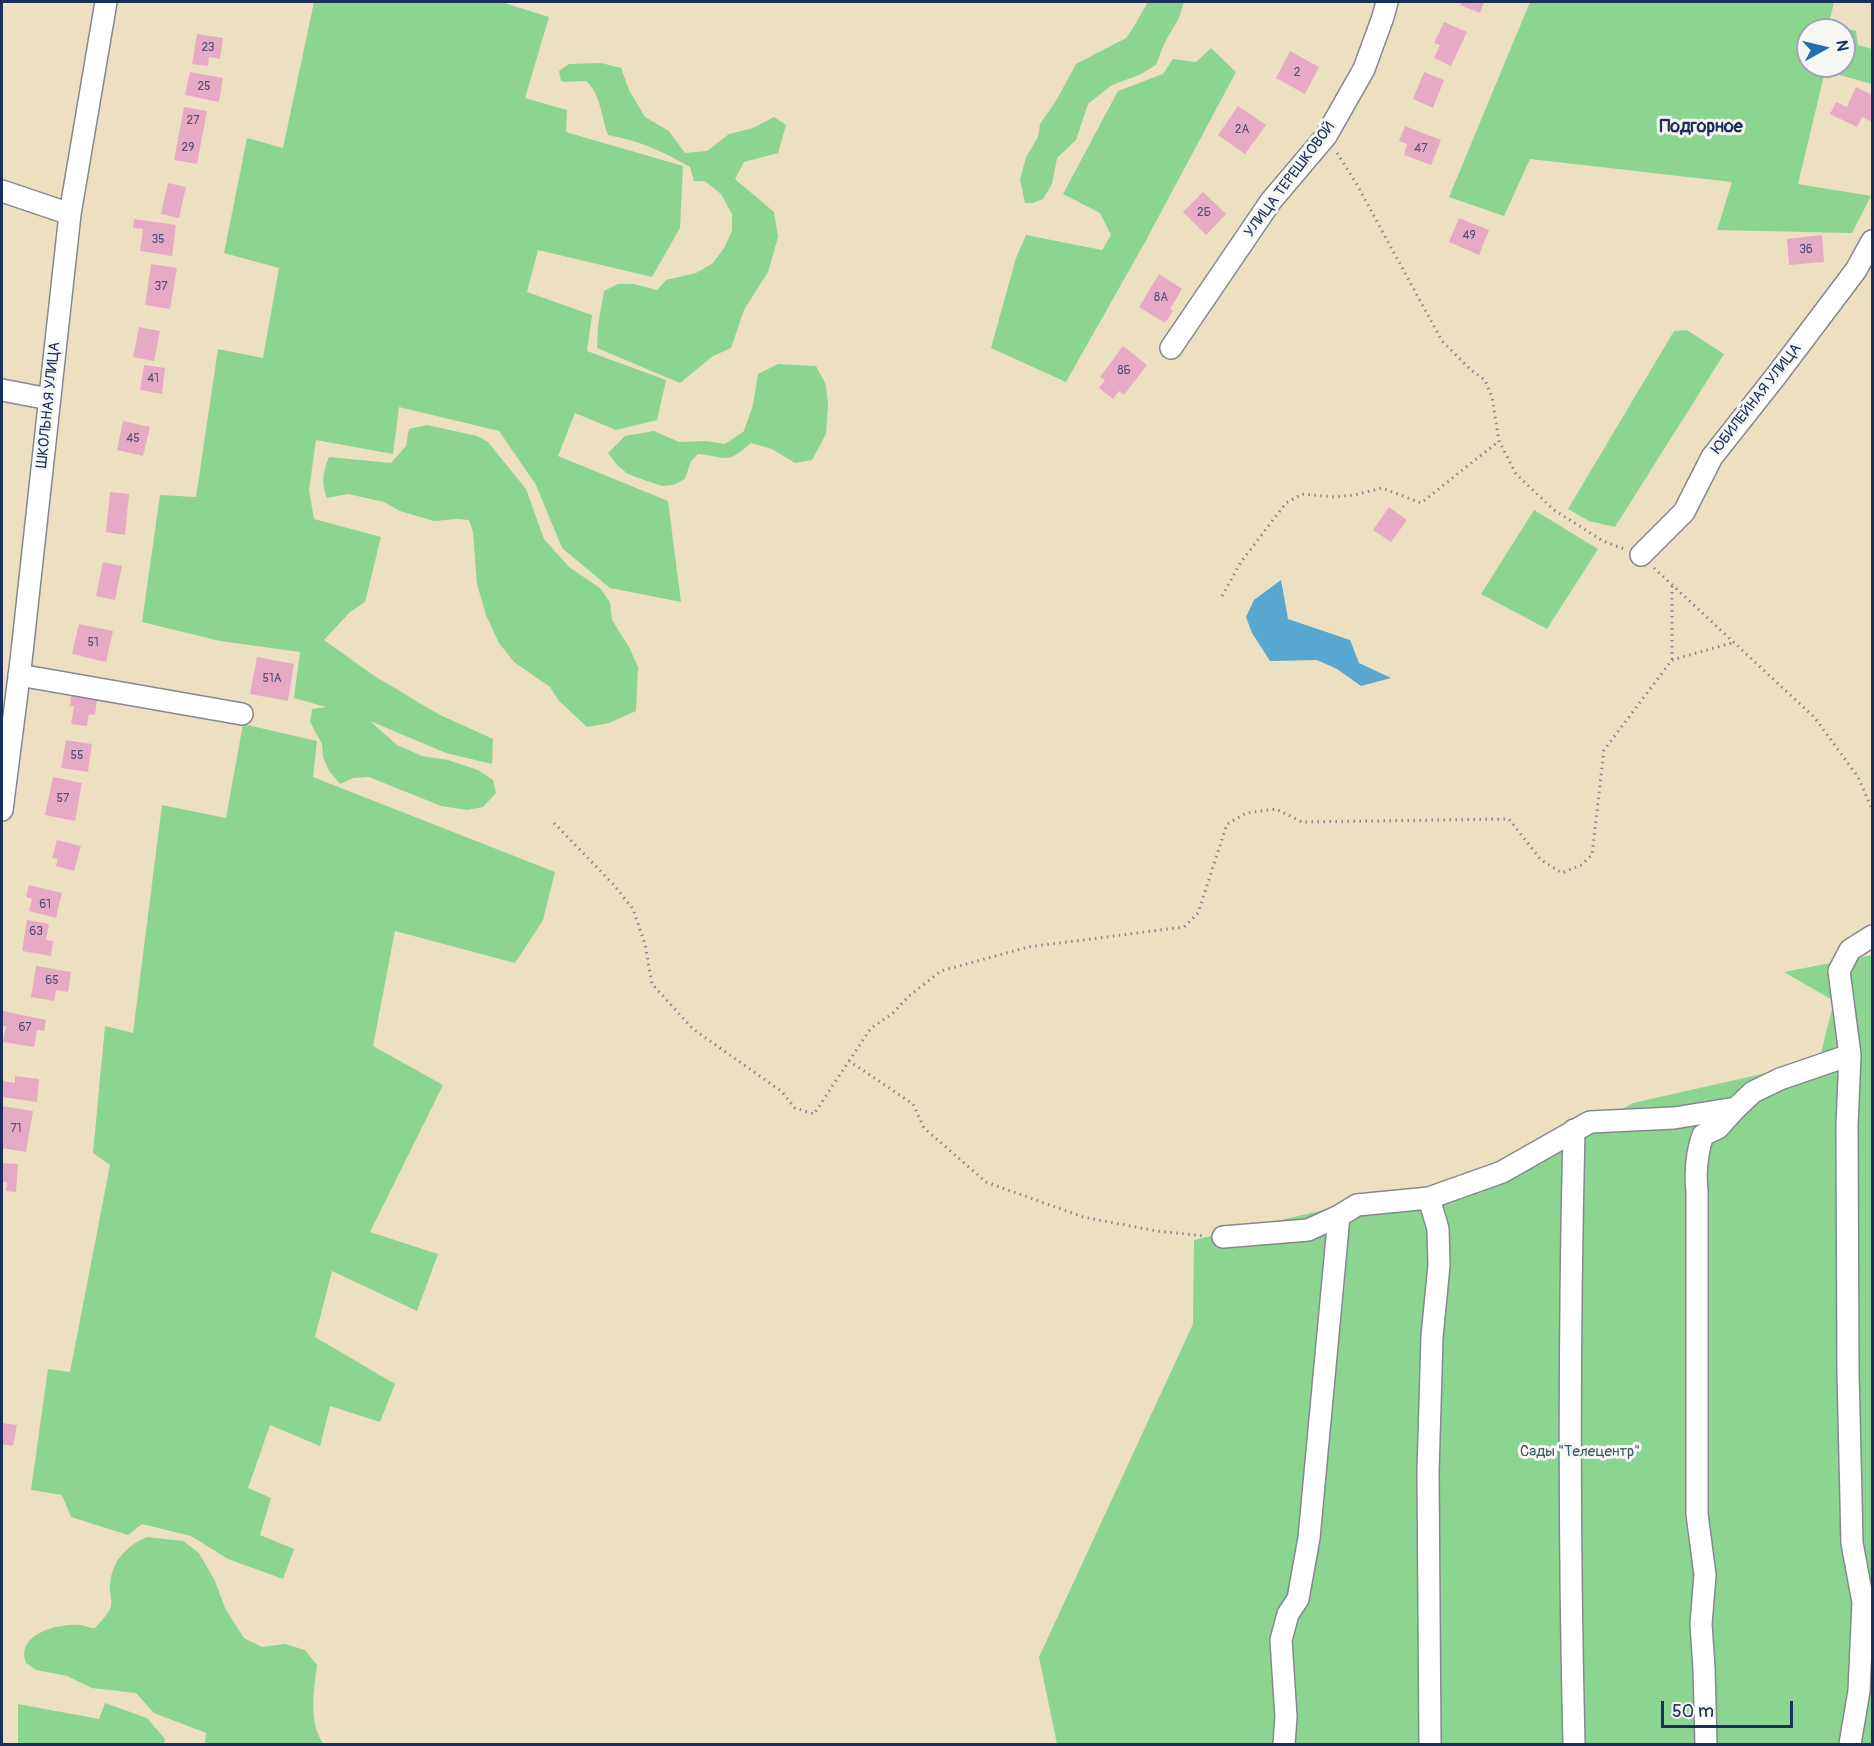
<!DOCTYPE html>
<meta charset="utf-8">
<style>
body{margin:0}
#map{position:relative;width:1874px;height:1746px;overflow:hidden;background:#ede0c0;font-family:Pangolin,sans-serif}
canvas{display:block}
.frame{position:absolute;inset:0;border:3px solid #1b2f5e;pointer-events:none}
.north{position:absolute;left:1796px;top:18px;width:60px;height:60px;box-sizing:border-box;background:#f6f6f2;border:2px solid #9ea6b7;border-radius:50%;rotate:82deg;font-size:16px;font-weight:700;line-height:24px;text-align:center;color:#1b2f5e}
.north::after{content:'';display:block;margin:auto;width:21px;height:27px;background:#1f6fb2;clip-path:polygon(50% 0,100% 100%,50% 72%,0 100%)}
.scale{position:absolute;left:1661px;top:1701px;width:132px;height:27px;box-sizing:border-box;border:3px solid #1b2f5e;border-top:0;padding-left:8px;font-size:18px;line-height:21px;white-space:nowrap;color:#1b2f5e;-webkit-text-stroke:4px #f6f6f2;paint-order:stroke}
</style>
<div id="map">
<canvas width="1874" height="1746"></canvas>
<div class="frame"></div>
<div class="north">N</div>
<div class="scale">50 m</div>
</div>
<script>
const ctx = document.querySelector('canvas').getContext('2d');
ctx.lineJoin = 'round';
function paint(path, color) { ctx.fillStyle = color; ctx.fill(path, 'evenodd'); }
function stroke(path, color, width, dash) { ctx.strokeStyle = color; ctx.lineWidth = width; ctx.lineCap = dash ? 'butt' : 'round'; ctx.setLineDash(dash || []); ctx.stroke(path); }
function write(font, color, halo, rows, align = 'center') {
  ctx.font = font + ' Pangolin,sans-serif'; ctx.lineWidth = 6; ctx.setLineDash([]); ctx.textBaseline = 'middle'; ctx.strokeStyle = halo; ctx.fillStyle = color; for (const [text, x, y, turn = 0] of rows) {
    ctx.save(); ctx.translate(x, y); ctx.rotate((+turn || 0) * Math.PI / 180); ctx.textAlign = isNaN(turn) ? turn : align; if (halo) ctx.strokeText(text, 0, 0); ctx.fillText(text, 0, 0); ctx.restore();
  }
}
paint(new Path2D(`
 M314 2H501L549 17 525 98 567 110 566 132 683 166 680 228 652 277 538 250 527 292 592 315 587 351 666 380 657 420 616 430 575 413 558 456 668 501 681 602 610 588 562 548 536 485 499 431 399 407 393 454 316 440 309 490 314 519 381 537 365 602 350 612 324 640 373 675 438 714 493 739 492 764 446 753 370 721 397 745 422 756 448 760 478 770 493 780 496 793 483 807 467 810 441 806 369 777 353 778 340 784 329 771 323 757 322 744 310 722 312 709 326 707 294 698 300 652 220 641 142 622 160 495 196 497 218 349 263 358 279 268 224 253 247 138 283 148Z
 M1148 2H1184L1179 18 1164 44 1156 65 1139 75 1112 85 1088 104 1076 140 1057 158 1052 184 1043 199 1033 203H1025L1020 180 1026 157 1038 137 1040 124 1056 101 1076 64 1126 38 1133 28Z
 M1530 2H1834L1829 24 1856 31 1858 45 1872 49V84L1825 71 1798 184 1871 196 1852 233 1717 230 1732 182 1530 159 1504 216 1449 197ZM1808 30H1844V66H1808Z
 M1211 48 1236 72 1144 244 1066 382 991 348 1016 258 1026 235 1102 250 1111 235 1100 213 1063 194 1118 91 1163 74 1173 59 1196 62Z
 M601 63 621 68 629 90 645 117 669 131 685 153 707 151 729 134 753 128 774 117 786 125 778 153 744 162 735 179 774 212 778 237 768 272 744 310 731 348 713 356 680 383 597 348 598 326 604 291 618 284H634L657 290 666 280 696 273 713 263 724 248 732 231V214L721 194 705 181H694L690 167C662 151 640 141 608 135 601 117 601 94 586 81L565 82 561 81 559 71 569 64Z
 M1687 330 1724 354 1615 527 1589 521 1568 509 1674 331Z
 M778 364 816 366 826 385 828 405 826 434 812 460 795 463 772 449 751 443C726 465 728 457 698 454L691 461 685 479 673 485 662 486 644 480 628 474 617 465 608 453 625 436 654 431 679 442 706 441 725 444 744 431 753 405 758 374Z
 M427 425 477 436 488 442 526 489 544 539 569 567 600 588 610 602 612 620 629 647 638 667 636 711 609 723 587 727 559 701 550 687 514 662 499 643 486 615 477 584 473 532 469 520 457 519 434 521 400 511 384 502 348 494 327 498C321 483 323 472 329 457L391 463 406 446 409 429Z
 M1534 510 1598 549 1547 629 1481 594Z
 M243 724 317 741 313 777 555 872 543 920 515 963 395 931 373 1046 443 1085 370 1232 438 1254 417 1311 332 1271 315 1337 395 1384 380 1422 330 1406 320 1446 270 1425 248 1488 271 1498 260 1535 294 1549 283 1579 228 1559 191 1536 142 1524 128 1535 71 1517 62 1495 31 1490 48 1369 70 1372 110 1165 93 1153 105 1026 133 1033 162 805 226 818Z
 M1872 955V1744H1057L1039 1657 1193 1324 1194 1240 1515 1166 1633 1103 1819 1061 1834 1001 1784 972Z
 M147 1537 183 1541 199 1553 215 1581 225 1608 244 1638 262 1647 285 1644 305 1650 317 1665C314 1688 308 1725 324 1744H205L206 1733 154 1713 136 1693 92 1688 67 1676 36 1670 26 1663C25 1660 24 1656 24 1653 26 1631 62 1623 81 1625 86 1626 90 1628 95 1628 100 1622 110 1613 111 1605 112 1599 109 1592 110 1586 111 1562 126 1546 147 1537Z
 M105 1703 147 1718 165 1739 164 1744H18V1704L99 1719Z`), '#8bd591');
paint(new Path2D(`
 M1281 580 1288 619 1350 640 1359 663 1391 678 1361 686 1337 669 1317 660 1270 661 1252 633 1246 617 1254 600Z`), '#57a7d1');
paint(new Path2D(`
 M1462 2H1484L1480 13 1460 5Z
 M1444 22 1467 32 1451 66 1434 58 1440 45 1434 43Z
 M197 34 223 38 220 59 209 57 208 66 192 64Z
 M1290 51 1319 67 1305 94 1276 78Z
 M190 72 223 78 219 102 185 95Z
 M1424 72 1444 80 1433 108 1413 99Z
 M1856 87 1872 95V122L1862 117 1857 127 1830 114 1836 102 1847 107Z
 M1238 106 1266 125 1245 154 1218 135Z
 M184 107 207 111 197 164 174 160Z
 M1405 126 1441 140 1431 165 1404 155 1407 144 1399 141Z
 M168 183 186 187 179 218 161 214Z
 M1203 192 1226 214 1206 235 1183 212Z
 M1459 218 1489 230 1479 255 1449 242Z
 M134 219 176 225 172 256 140 251 143 229 133 228Z
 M1822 235 1824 262 1789 265 1787 239Z
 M151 264 177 268 170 309 145 305Z
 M1159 274 1182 289 1170 309 1173 311 1165 323 1139 307Z
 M139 327 160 331 154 361 133 357Z
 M1123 346 1147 365 1124 395 1119 391 1113 399 1099 388 1105 380 1100 377Z
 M144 365 165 368 162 394 140 390Z
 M123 421 150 427 143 456 117 450Z
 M110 492 129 494 125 535 106 532Z
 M1389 507 1407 520 1391 542 1373 530Z
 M103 562 122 566 115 600 96 596Z
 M79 624 113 631 106 662 72 654Z
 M257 657 294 664 288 701 250 694Z
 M71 695 97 700 95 715 89 714 87 726 71 724 74 706H70Z
 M66 740 92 744 88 772 61 768Z
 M53 777 82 783 75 821 45 815Z
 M57 840 81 846 74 871 56 866 58 859 52 858Z
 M29 885 62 893 56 918 29 911 32 899 26 897Z
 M27 920 49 924 46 940 53 941 51 956 22 951Z
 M36 966 71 972 68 992 56 990 54 1001 31 997Z
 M3 1011 46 1020 44 1031 37 1030 34 1047 3 1042 6 1026H2Z
 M15 1076 39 1079 37 1102 2 1097V1081L15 1083Z
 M2 1106 33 1111 26 1152 2 1148Z
 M2 1163 18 1164 16 1192 6 1191 7 1182H2Z
 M2 1423 17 1425 13 1446 2 1444Z`), '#e6aac5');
const minor = new Path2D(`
 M2 191 70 214
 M1171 348 1271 201 1326 136 1364 69 1383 17 1387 2
 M2 390 49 399
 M1641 555 1684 512 1712 457 1776 376 1856 270 1872 241
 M19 675 242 714
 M2 810 21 661 70 214 106 2
 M1574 1130C1569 1335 1569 1540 1574 1744
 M1429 1198 1438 1229 1439 1265 1432 1337 1428 1472 1430 1744
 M1223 1237 1308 1230 1339 1216
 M1284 1744 1286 1717 1281 1640 1288 1614 1298 1599 1309 1538 1339 1216 1357 1205 1429 1198 1502 1172 1590 1122 1674 1118 1736 1108 1753 1092 1780 1079 1850 1055 1839 971 1850 950 1872 936
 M1706 1744 1704 1668 1701 1624 1705 1575 1697 1514V1192C1695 1171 1696 1154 1703 1135L1718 1128 1736 1108
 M1850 1744 1859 1691 1863 1602 1852 1543 1848 1372 1847 1125 1850 1055`);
stroke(minor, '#84888f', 24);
stroke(new Path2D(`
 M1337 153 1356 183 1442 341 1471 370 1485 380 1492 397 1499 441 1516 474 1554 510 1603 541 1624 549
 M1654 568 1815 718 1858 777 1872 809
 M1672 586V659
 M1222 596 1241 562 1286 503 1302 494 1335 497 1354 495 1382 488 1421 503 1499 441
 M554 823 614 885 633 909 645 944 652 984 693 1029 781 1091 795 1108 814 1114 849 1061 913 1104 924 1128 986 1182 1083 1217 1157 1231 1205 1236
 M849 1061 871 1028 892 1014 909 996 941 971 1028 947 1184 927 1198 913 1227 824 1246 813 1276 809 1302 822 1509 819 1541 860 1562 873 1581 865 1592 855 1604 750 1672 660 1735 642`), '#84888f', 3, [1.5, 4.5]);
stroke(minor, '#fff', 21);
write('12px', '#4e4e78', null, [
 ["23",208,48],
 ["2",1297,73],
 ["25",204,87],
 ["27",193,121],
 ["2А",1242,130],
 ["29",188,148],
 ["47",1421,149],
 ["2Б",1204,213],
 ["49",1469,236],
 ["35",158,240],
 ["36",1806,250],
 ["37",161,287],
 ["8А",1161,298],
 ["8Б",1124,371],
 ["41",153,379],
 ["45",133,439],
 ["51",93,643],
 ["51А",272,679],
 ["55",77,756],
 ["57",63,799],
 ["61",45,905],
 ["63",36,932],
 ["65",52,981],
 ["67",25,1028],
 ["71",16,1129]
]);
write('15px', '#1b2f5e', '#f6f6f2', [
 ["УЛИЦА ТЕРЕШКОВОЙ",1290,180,-53],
 ["ЮБИЛЕЙНАЯ УЛИЦА",1757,399,-52],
 ["ШКОЛЬНАЯ УЛИЦА",49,405,-84]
]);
write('15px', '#37586b', '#f6f6f2', [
 ["Сады \"Телецентр\"",1580,1452]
]);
write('bold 18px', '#1b2f5e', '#f6f6f2', [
 ["Подгорное",1701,127]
]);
</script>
